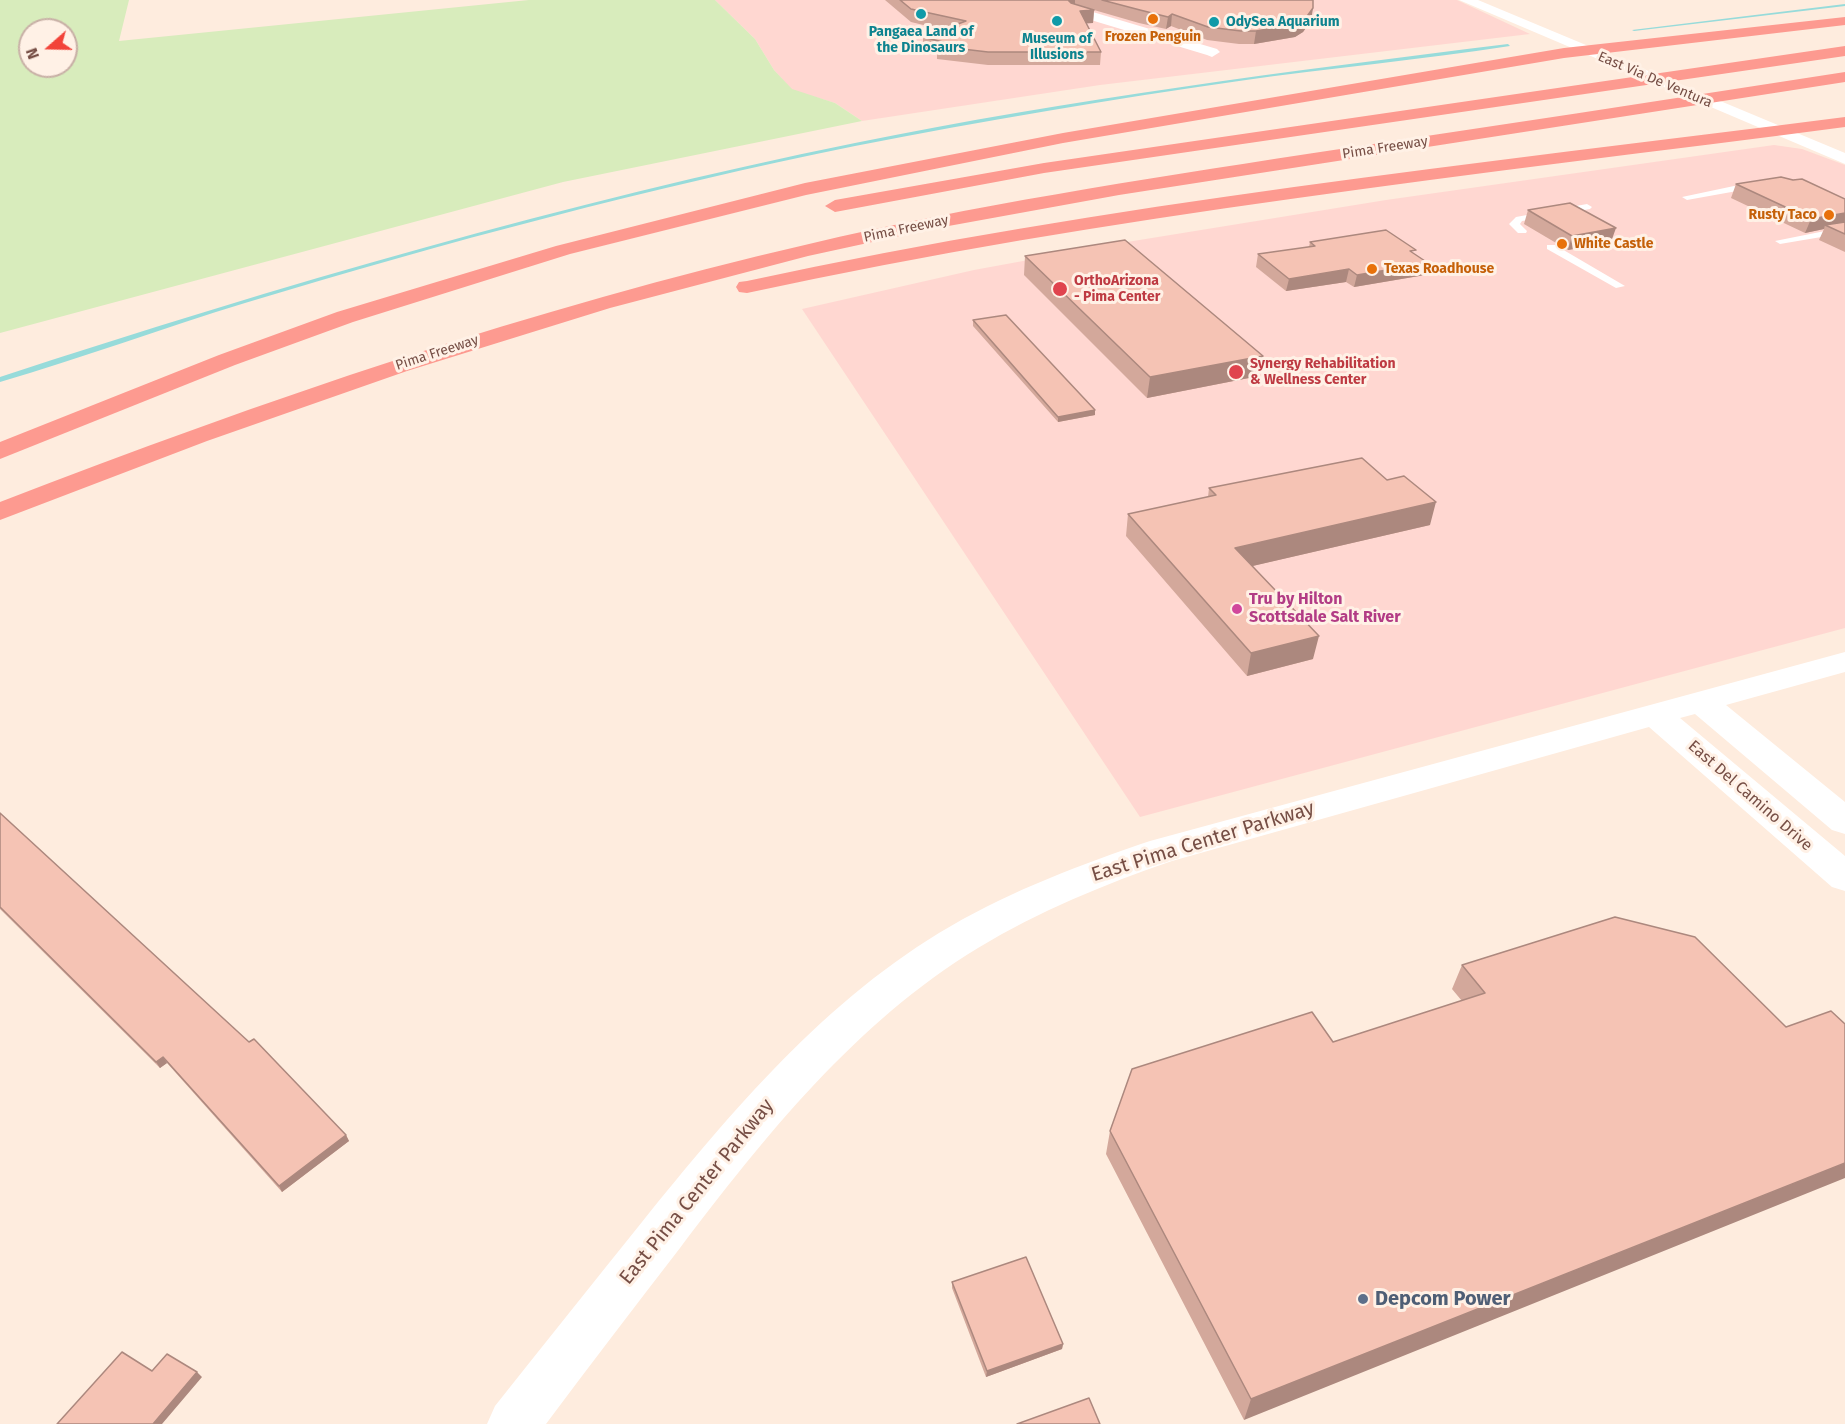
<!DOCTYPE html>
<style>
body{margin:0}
#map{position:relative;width:1845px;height:1424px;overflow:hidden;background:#feecde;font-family:"Fira Sans",sans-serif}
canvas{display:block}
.north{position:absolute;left:18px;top:18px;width:60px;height:60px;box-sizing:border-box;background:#fff1e6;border:2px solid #c8b0a6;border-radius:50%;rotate:250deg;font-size:16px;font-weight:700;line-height:24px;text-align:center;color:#764e45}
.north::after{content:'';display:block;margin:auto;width:21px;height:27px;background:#f24339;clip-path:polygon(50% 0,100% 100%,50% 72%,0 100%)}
</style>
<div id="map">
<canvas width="1845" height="1424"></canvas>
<div class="north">N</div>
</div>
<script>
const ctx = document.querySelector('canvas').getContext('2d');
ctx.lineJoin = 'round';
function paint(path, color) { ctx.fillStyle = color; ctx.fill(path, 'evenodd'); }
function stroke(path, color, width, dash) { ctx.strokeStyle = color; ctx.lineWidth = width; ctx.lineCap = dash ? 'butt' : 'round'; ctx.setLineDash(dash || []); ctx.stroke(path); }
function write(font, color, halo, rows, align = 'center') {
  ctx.font = font + ' "Fira Sans",sans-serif'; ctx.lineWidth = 6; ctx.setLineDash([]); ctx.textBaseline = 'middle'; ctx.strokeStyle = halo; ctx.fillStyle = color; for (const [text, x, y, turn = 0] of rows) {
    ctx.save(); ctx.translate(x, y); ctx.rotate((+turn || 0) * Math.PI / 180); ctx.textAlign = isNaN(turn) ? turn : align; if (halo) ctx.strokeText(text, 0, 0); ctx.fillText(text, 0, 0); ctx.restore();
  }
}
paint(new Path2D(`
 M715 0H1457L1530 34 1100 85 862 121 835 103 792 90 774 70 755 39Z
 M1774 145 1802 149 1845 165V628L1140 817 802 309 974 270 1121 243 1386 200Z`), '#ffd7d1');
paint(new Path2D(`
 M0 0H129L119 41 529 0H715L755 39 774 70 792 89 835 103 862 121 563 182 0 333ZM30 30H66V66H30Z`), '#d8ecbc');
paint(new Path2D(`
 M1845 4V6L1634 31 1632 30Z
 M1508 44 1510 46C1420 60 1329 68 1239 81 1111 99 983 121 855 146 649 188 446 242 245 303 163 328 82 358 0 382V377C281 285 565 202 855 143 1071 99 1289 71 1508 44Z`), '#97dbda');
paint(new Path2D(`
 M1734 186 1737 187V191L1687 200 1682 197Z
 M1587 204 1592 207 1590 209 1522 221 1520 224 1527 231 1526 233H1518L1509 224 1516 217Z
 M1845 227V233L1780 244 1775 241Z
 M1547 245H1555L1625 286 1616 288 1547 249Z`), '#fff');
paint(new Path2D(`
 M1076 7 1217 49 1220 52 1212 57 1207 55 1071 14 1069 11Z
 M1845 652V672L1726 705 1845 802V834L1832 830 1695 714 1680 718 1845 856V891L1832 887 1649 727 1172 861C1105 884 1039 911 978 948 856 1022 765 1136 680 1248 635 1306 590 1365 546 1424H487L495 1406C544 1344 593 1283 642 1222 731 1112 826 998 951 926 1013 890 1082 864 1150 841Z`), '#fff');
paint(new Path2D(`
 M1459 0H1478L1845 153V164Z`), '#fff');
paint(new Path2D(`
 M1845 17V25L1564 58 1063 143 806 195 570 254 353 322 235 365 0 459V442L219 355 337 312 556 246 805 183 1063 133 1564 48Z
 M1845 46V56L1044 173 835 212 825 206 835 200 1044 163Z
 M1845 72V82L1119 195 932 229 808 256 610 308 407 371 207 441 0 520V502C264 400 532 308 809 244 973 205 1140 180 1307 154 1486 127 1666 100 1845 72Z
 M1845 117V127C1478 175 1109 214 747 293L739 292 736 287 739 282 747 281C1109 202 1478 164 1845 117Z`), '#fd9a90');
paint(new Path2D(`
 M885 0H1313L1311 21 1303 32 1295 37 1254 44H1239L1207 40 1171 26 1166 29 1139 23 1094 10 1093 23H1086L1101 52 1100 65H988L937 59V54L923 51V37L944 30 911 22Z
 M1736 184 1845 199V252L1819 240 1824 229 1805 233 1731 198Z
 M1528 210 1611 242 1568 250 1524 224Z
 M1310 242 1415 254 1428 263 1425 275 1354 287 1346 282 1286 291 1256 267 1258 254 1309 247Z
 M1025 256 1263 356 1259 376 1147 398 1024 275Z
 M973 320 1095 410V415L1058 422 973 326Z
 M1209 488 1430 525 1252 566 1313 659 1247 676 1126 536 1128 514 1208 497Z
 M0 813 346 1135 349 1141 282 1192 167 1063 160 1068 0 909Z
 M1615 917 1244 1420 1106 1154 1110 1131 1333 1042 1462 1001 1452 989 1462 965Z
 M952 1282 1063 1344 1062 1349 986 1377 952 1288Z`), '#d3a89b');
paint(new Path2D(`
 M1068 0H1075V5L1067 12Z
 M1313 8 1311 21 1303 32 1295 37 1254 44 1256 31Z
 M1094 10 1093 23 1079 24 1080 11Z
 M1172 14 1171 26 1166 29 1168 17Z
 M1845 213V226L1825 225 1824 229 1805 233 1811 219Z
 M1616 228 1611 242 1568 250 1572 236Z
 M1428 263 1425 275 1354 287 1357 275Z
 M1349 269 1346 282 1286 291 1289 279Z
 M1263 356 1259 376 1147 398 1150 377Z
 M1095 410V415L1058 422V417Z
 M1436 502 1430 525 1231 571 1235 548Z
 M1319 636 1313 659 1247 676 1251 653Z
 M163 1057 167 1063 160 1068 156 1062Z
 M346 1135 349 1141 282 1192 279 1186Z
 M1845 1163V1178L1244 1420 1251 1399Z
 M1063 1344 1062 1349 986 1377 987 1371Z
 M197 1372 202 1377 162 1424H153Z`), '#ac887e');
const building = new Path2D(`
 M900 0H1068L1071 3 1094 10 1080 11 1101 52H988L937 46 943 42 923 37 966 21 911 9Z
 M1102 0H1313V8L1305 19 1297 24 1256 31H1241L1208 27 1172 14 1168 17 1140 10Z
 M1781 177 1793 180 1802 179 1845 199V213L1811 219 1736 184Z
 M1570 203 1616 228 1572 236 1528 210Z
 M1845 222V234L1825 225Z
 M1386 230 1416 250 1410 251 1428 263 1357 275 1349 269 1289 279 1258 254 1315 246 1310 242Z
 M1125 240 1263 356 1150 377 1025 256Z
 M1006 315 1095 410 1058 417 973 320Z
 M1362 458 1387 480 1404 476 1436 502 1235 548 1319 636 1251 653 1128 514 1216 495 1209 488Z
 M0 813 249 1042 254 1039 346 1135 279 1186 163 1057 156 1062 0 907Z
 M1615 917 1695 937 1786 1027 1831 1011 1845 1024V1163L1251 1399 1110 1131 1132 1069 1312 1012 1333 1042 1485 993 1462 965Z
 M1026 1257 1063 1344 987 1371 952 1282Z
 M122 1352 152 1371 167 1354 197 1372 153 1424H57Z
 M1089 1398 1100 1424H1017Z`);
paint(building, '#f5c3b4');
stroke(building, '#ac887e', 1.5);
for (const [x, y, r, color] of [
 [921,14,6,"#0f9aa8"],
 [1153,19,6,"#e8710a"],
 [1057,21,6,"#0f9aa8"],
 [1214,22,6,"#0f9aa8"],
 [1829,215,6,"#e8710a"],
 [1562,244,6,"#e8710a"],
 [1372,269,6,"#e8710a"],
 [1060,289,8,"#e0444e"],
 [1236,372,8,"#e0444e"],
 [1237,609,6,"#d1479c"],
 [1363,1299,6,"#5c6f8a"]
]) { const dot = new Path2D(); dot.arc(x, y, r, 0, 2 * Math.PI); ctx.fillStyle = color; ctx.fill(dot); stroke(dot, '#fff1e6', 2); }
write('bold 14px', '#0d838f', '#fff1e6', [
 ["OdySea Aquarium",1226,22,"left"],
 ["Pangaea Land of",921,32],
 ["the Dinosaurs",921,48],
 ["Museum of",1057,39],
 ["Illusions",1057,55]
]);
write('bold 14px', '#c56008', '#fff1e6', [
 ["Frozen Penguin",1153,37,"center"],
 ["Rusty Taco",1817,215,"right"],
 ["White Castle",1574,244],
 ["Texas Roadhouse",1384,269]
], 'left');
write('14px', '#764e45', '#fff1e6', [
 ["East Via De Ventura",1655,80,23],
 ["Pima Freeway",1385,148,-9],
 ["Pima Freeway",906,229,-12],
 ["Pima Freeway",437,353,-18]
]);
write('bold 14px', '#be3a42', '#fff1e6', [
 ["OrthoArizona",1074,281],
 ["- Pima Center",1074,297],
 ["Synergy Rehabilitation",1250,364],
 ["& Wellness Center",1250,380]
], 'left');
write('bold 16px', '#b23c85', '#fff1e6', [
 ["Tru by Hilton",1249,600],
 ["Scottsdale Salt River",1249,618]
], 'left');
write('16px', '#764e45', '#fff1e6', [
 ["East Del Camino Drive",1750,796,41]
]);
write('20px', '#764e45', '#fff1e6', [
 ["East Pima Center Parkway",1203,842,-17],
 ["East Pima Center Parkway",697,1192,-51]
]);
write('bold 20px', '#4e5e75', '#fff1e6', [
 ["Depcom Power",1375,1299]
], 'left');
</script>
